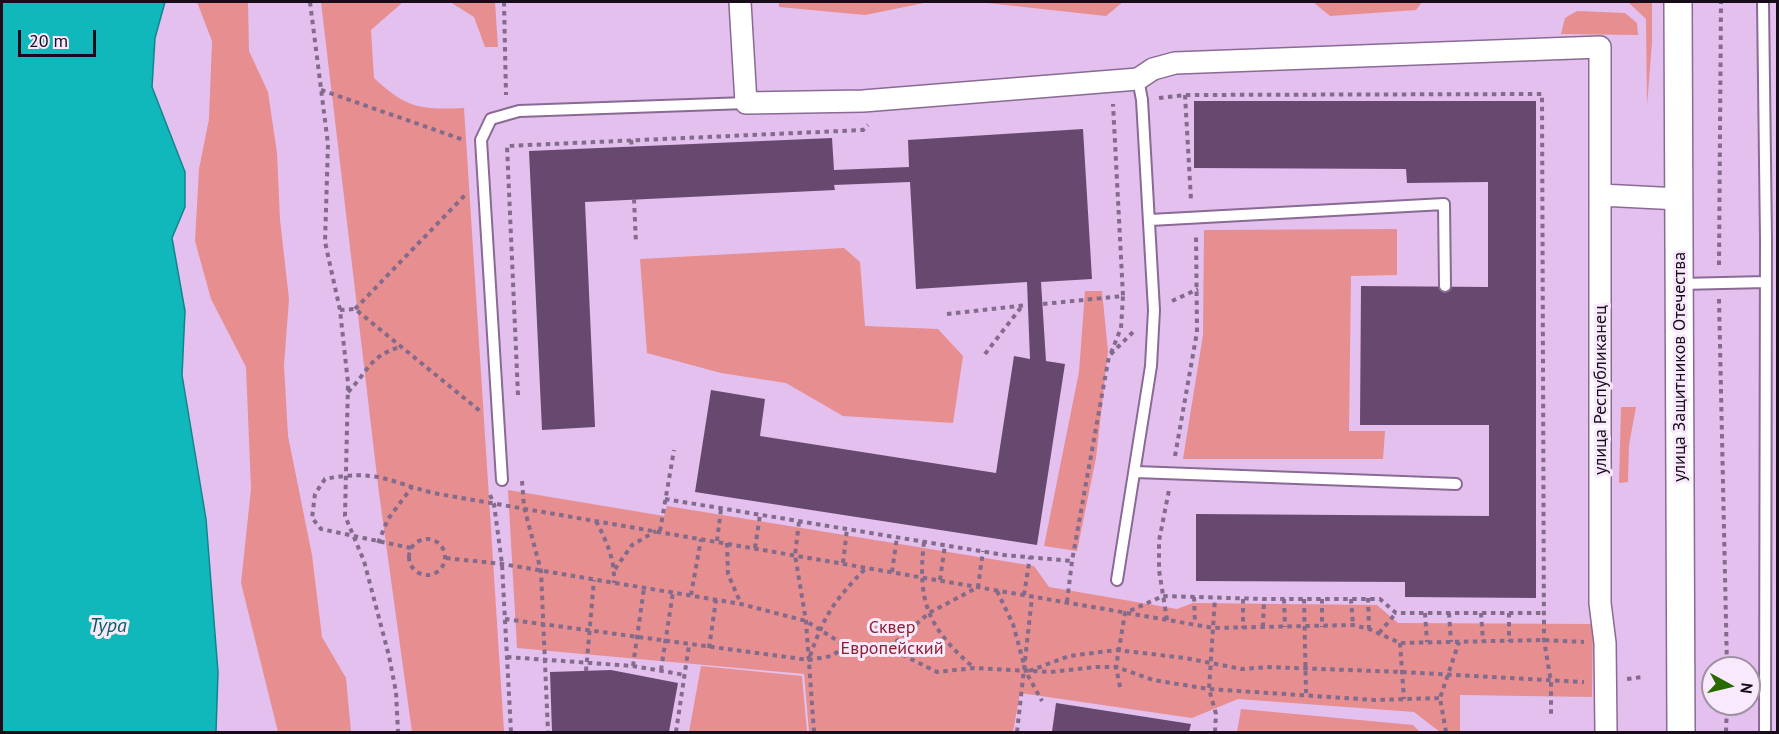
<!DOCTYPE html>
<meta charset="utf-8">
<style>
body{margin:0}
#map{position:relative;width:1779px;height:734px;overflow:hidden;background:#e3c0ee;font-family:"PT Sans",sans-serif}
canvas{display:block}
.frame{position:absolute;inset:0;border:3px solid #180c1b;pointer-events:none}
.north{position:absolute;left:1701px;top:656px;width:60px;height:60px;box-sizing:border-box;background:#f8eafc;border:2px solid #9e91a2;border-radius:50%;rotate:98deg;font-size:16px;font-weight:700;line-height:24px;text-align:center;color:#180c1b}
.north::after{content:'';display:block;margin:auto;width:21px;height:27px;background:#286a00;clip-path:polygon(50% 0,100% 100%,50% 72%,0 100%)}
.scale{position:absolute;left:18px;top:30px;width:78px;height:27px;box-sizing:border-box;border:3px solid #180c1b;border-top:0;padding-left:8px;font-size:18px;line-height:21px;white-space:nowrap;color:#180c1b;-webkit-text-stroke:4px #f8eafc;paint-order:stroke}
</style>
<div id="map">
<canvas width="1779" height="734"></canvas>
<div class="frame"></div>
<div class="north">N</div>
<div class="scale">20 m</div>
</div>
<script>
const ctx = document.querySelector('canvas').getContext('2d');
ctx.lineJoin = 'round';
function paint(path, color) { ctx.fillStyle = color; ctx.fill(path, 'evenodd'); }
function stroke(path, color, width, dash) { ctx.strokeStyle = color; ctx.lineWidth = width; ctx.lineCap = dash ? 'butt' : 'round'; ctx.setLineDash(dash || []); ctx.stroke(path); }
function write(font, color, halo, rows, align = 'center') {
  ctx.font = font + ' "PT Sans",sans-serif'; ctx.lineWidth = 6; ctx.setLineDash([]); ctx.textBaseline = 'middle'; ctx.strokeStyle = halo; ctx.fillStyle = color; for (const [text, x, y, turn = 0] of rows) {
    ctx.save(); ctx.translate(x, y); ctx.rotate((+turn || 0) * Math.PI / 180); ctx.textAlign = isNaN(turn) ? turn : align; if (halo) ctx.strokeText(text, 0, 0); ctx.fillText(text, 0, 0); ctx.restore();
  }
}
paint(new Path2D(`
 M197 2H248L249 51 268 92 277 153 280 220 289 299 284 365 288 436 312 555 322 637 346 678 351 732H278L241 583 251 489 246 367 211 299 195 241 199 169 209 119 212 41Z
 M321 2H403L371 30 374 78C406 108 420 110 464 108L504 732H412L379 493Z
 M450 2H495L498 47H485L474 17Z
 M779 2H929L865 15 779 7Z
 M978 2H1123L1106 16Z
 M1313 2H1422L1416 10 1330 16Z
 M1611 2H1652V42L1647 106 1646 19 1629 3Z
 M1577 11 1625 13 1637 23 1638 35 1561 34 1565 18Z
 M1397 229V275L1351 276 1349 431H1385L1383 459H1183L1203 335 1204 230Z
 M844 248 860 262 865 326 938 329 963 356 953 423 843 416 786 383 721 373 647 353 640 259Z
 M1085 291H1102L1108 351 1096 458 1077 551 1044 546 1079 372Z
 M1621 407H1636L1629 445 1628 482 1619 483Z
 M508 490 664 516 667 506 1034 566 1049 587 1177 609 1193 603 1377 605 1398 623 1593 624 1592 697 1460 695V732H1440L1414 712 1238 699 1192 718 1020 693 1013 732H809L804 674 517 648Z
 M701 666 802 676 807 732H689Z
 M1241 709 1413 725 1420 732H1237Z`), '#e68e90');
const water = new Path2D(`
 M2 2H165L155 38 152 87 185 172V207L172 238 185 311 182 375 206 519 218 672 216 732H2Z`);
paint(water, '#10b8bc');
stroke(water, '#12848c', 1.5);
paint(new Path2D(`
 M1194 101H1536V598L1405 597V582L1196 581V514L1489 516V425H1360L1361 286 1488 287V182L1407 183 1406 169 1194 168Z
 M1083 129 1092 279 1041 282 1046 361 1065 364 1037 545 695 492 711 390 765 399 760 436 996 473 1014 356 1030 359 1027 282 916 289 910 182 834 185 835 190 585 202 595 427 542 430 529 151 832 138 834 170 909 167 908 140Z
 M611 670 678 683 669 732H552L550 672Z
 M1056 703 1191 724 1189 732H1052Z`), '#674970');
const service = new Path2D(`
 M1763 2 1766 240 1765 732
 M1150 220 1444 204 1445 286
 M1680 284 1766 282
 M1136 472 1456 484
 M502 480 481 140 491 119 519 111 746 103
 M1117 580 1151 366 1154 310 1142 100 1138 79`);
const minor = new Path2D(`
 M740 2 746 103 863 101 1138 79 1153 69 1175 63 1600 47V603L1605 643 1606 732
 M1601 195 1679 199`);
const tertiary = new Path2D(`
 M1678 2 1681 732`);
stroke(service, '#8a6a94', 14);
stroke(minor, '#8a6a94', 24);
stroke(tertiary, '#8a6a94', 30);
stroke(new Path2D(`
 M310 2 328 144 325 242 340 310 348 383 345 516 364 561 389 656 396 692 398 732
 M504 2 506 95
 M321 90 464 140
 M1185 95 1191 200
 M1159 98 1185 95 1542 94 1544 640 1551 682V716
 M631 140 632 147
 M634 199 636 243
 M1719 265 1721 2
 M1719 299 1727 668
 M1172 301 1198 289
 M1043 304 1123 296 1113 104
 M355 309 466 194
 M340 310 355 309 480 411
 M947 314 1027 305
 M1111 353 1121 328 1123 296
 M985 354 1022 306
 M348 392C368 372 369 356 400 347
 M518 395 507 146 863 130 868 125
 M1175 456 1197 332 1196 234
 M522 481 524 507 541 571 548 732
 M490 495 494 504 502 564 511 732
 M665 499 1004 555 1072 561
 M596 521C607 542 615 560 614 583
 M799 522 795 555 806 621 814 732
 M660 531 674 450
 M409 557a18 18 0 1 1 36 0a18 18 0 1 1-36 0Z
 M717 541 721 509
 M924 542C917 602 928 628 974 668
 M378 543 388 519 412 487
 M727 543 728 574 741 604
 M411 548 321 529 312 518 315 494 325 479C375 469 388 481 433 493L1214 628 1353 625 1369 629 1400 643 1544 640 1584 642
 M755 548 760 515
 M446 558 502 564 741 604 806 621 846 646
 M843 563 847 529
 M615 569 632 545 656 531
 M892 572 897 537
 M940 580 945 545
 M997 591 1013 624 1026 672 1042 701
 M691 595 701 539
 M1024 595 1030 557
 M1194 597 1195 624
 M1368 598 1369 629
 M1243 599V628
 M1284 599 1285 627
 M1304 599 1306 693
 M1322 599V627
 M1351 599 1353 625
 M1067 602 1072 561 1109 356 1133 332
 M1425 613 1427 642
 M1449 613 1451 642
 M1481 613 1483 641
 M1509 613V641
 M505 619 809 660 831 656 847 646 889 648 937 672 974 668 1050 672 1096 667H1116L1153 680 1209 689 1375 700 1440 698
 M1167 620 1159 570V541L1169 490
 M1263 627 1264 599
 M1379 633 1396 613
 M1400 643 1404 699
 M709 648 716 600
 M889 648 929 613 978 587 983 551
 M810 656C825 613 835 600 866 568
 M507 657 633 666 685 675
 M633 666 644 588
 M661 670 673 592
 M586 671 594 580
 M1029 671 1069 656 1117 650 1185 658 1242 669 1268 667 1403 672 1584 682
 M1627 679 1643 677
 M1120 687 1116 667 1125 613 1163 596 1264 599H1380L1396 613H1544
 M676 732 689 645
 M1017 732 1032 597
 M1215 732 1216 714 1209 689 1215 598
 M1446 732 1440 698 1459 642
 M1726 732 1727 704`), '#836b8b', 4, [4.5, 4.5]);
stroke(service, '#fff', 10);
stroke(minor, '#fff', 21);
stroke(tertiary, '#fff', 27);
write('18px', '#180c1b', '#f8eafc', [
 ["улица Защитников Отечества",1680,367,-90],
 ["улица Республиканец",1601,390,-90]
]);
write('18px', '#8d2030', '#f8eafc', [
 ["Сквер",892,628],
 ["Европейский",892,649]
]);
write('italic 20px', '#095d60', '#f8eafc', [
 ["Тура",108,626]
]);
</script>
